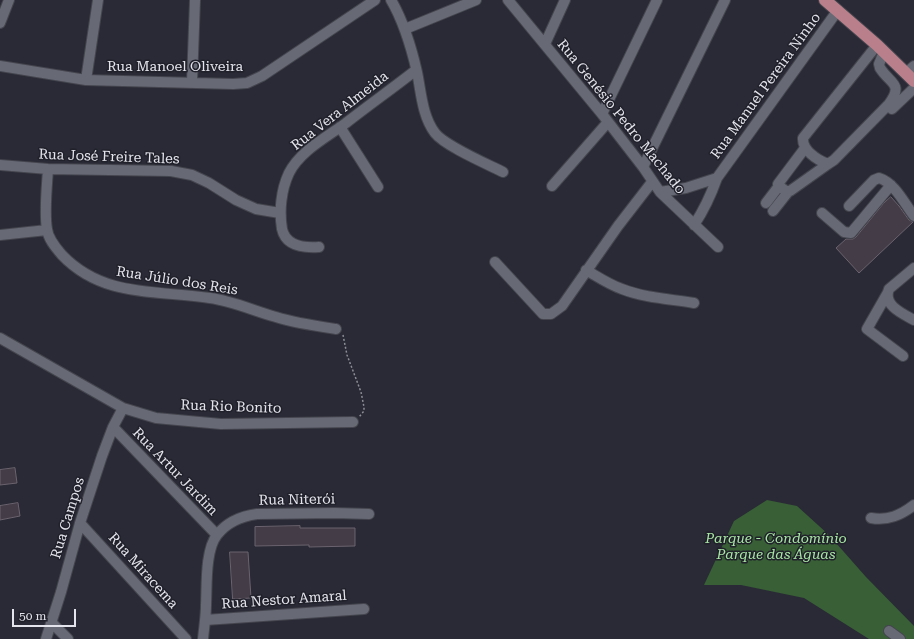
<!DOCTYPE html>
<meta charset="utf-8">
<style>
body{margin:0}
#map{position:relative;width:914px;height:639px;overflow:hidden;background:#292a35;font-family:"Roboto Serif",serif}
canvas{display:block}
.scale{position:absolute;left:12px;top:609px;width:64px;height:18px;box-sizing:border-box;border:2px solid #e4e4ec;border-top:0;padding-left:5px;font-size:12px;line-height:14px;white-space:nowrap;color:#e4e4ec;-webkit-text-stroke:3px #20212b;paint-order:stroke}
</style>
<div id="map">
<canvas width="914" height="639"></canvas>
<div class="scale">50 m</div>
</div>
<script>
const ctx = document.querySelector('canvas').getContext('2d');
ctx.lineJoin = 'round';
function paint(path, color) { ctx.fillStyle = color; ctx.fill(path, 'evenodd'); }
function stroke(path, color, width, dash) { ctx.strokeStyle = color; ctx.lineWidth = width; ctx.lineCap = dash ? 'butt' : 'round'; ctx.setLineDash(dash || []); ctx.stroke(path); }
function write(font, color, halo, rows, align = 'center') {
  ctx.font = font + ' "Roboto Serif",serif'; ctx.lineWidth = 3; ctx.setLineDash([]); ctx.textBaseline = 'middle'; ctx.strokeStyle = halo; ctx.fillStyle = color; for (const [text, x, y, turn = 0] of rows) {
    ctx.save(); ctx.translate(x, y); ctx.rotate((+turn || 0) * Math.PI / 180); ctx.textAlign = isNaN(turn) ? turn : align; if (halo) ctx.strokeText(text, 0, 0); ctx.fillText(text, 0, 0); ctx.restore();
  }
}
paint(new Path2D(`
 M767 500 797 506 829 535 866 577 914 626V639H869L804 598 741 585H704L734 521Z`), '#385f36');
const building = new Path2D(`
 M891 197 899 206 909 220 913 222 859 273 836 248 846 239H853L856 237 883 204Z
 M15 468 17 483 0 485V470Z
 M18 503 20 516 0 520V506Z
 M300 526V528H355V546L309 547V545L255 546V527Z
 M230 552H248L251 598 233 599Z`);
paint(building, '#443d47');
stroke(building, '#6b636e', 1);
const minor = new Path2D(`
 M391 0C404 22 411 46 417 72 421 91 422 116 435 133 445 146 487 164 503 172
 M508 0 602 114 643 167 660 192 718 247
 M0 23 9 0
 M405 29 476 0
 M545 44 565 0
 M877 45 803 138C802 150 817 160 828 164L834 160 889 104C904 83 890 84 880 68L879 64 884 52
 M0 66 86 80 233 84 247 83 262 76 375 0
 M907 72 914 66
 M86 80 98 0
 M192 82 195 0
 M892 109 914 88
 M602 114 657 0
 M340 127 378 187
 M805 148 778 184 779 186 786 191H790L828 164
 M0 165 48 169 171 171 192 175 209 183 236 200 256 209 280 213
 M643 167 725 0
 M48 169C47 186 44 213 47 229 48 239 56 248 62 255 103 298 157 290 210 298 233 301 254 311 276 317 295 323 316 326 336 329
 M552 186 608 122
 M660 192 686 188 717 178
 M766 203 779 186
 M849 206 874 180 879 178C895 183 904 203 914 216
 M773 211 788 192
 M822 213 844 232 851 233 891 185
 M694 225C704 210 711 195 717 178L838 10
 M0 235 47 230
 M319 247C305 248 286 247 282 229 279 211 281 190 289 173 300 151 327 137 346 123 369 105 393 88 416 70
 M495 262 543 314H551L562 306 618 226 652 182
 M914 268 889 289C882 305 903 314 914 320
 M586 270C598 277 610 285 622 289 645 298 670 299 694 303
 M887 294 867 329 903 356
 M0 338 123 408 156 418 221 424 353 422
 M113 427 217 535
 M871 518C888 521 901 515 914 505
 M80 523 186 639
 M205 620 364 609
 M51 622 68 639
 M889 631 900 639
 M46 639 61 592 80 523 102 456 113 427 123 408
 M203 639C204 628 206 616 206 605 207 586 205 550 217 535 227 522 242 516 257 514L335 513 369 514`);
const major = new Path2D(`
 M825 0 877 45 914 81`);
stroke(minor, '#44454e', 12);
stroke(major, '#44454e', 14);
stroke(new Path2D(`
 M343 335 347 355 361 392 364 407V411L359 417`), '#8c8d96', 1.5, [2, 2]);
stroke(minor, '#676975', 10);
stroke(major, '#b9808b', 12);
write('14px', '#e4e4ec', '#20212b', [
 ["Rua Manoel Oliveira",175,67],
 ["Rua Manuel Pereira Ninho",766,86,-54],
 ["Rua Vera Almeida",340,111,-38],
 ["Rua Genésio Pedro Machado",621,117,51],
 ["Rua José Freire Tales",109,157,2],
 ["Rua Júlio dos Reis",177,281,9],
 ["Rua Rio Bonito",231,407,2],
 ["Rua Artur Jardim",175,472,46],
 ["Rua Niterói",297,500,-1],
 ["Rua Campos",68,518,-73],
 ["Rua Miracema",143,571,48],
 ["Rua Nestor Amaral",284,600,-4]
]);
write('italic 14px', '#a8e6a4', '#20212b', [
 ["Parque - Condomínio",776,539],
 ["Parque das Águas",776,555]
]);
</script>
